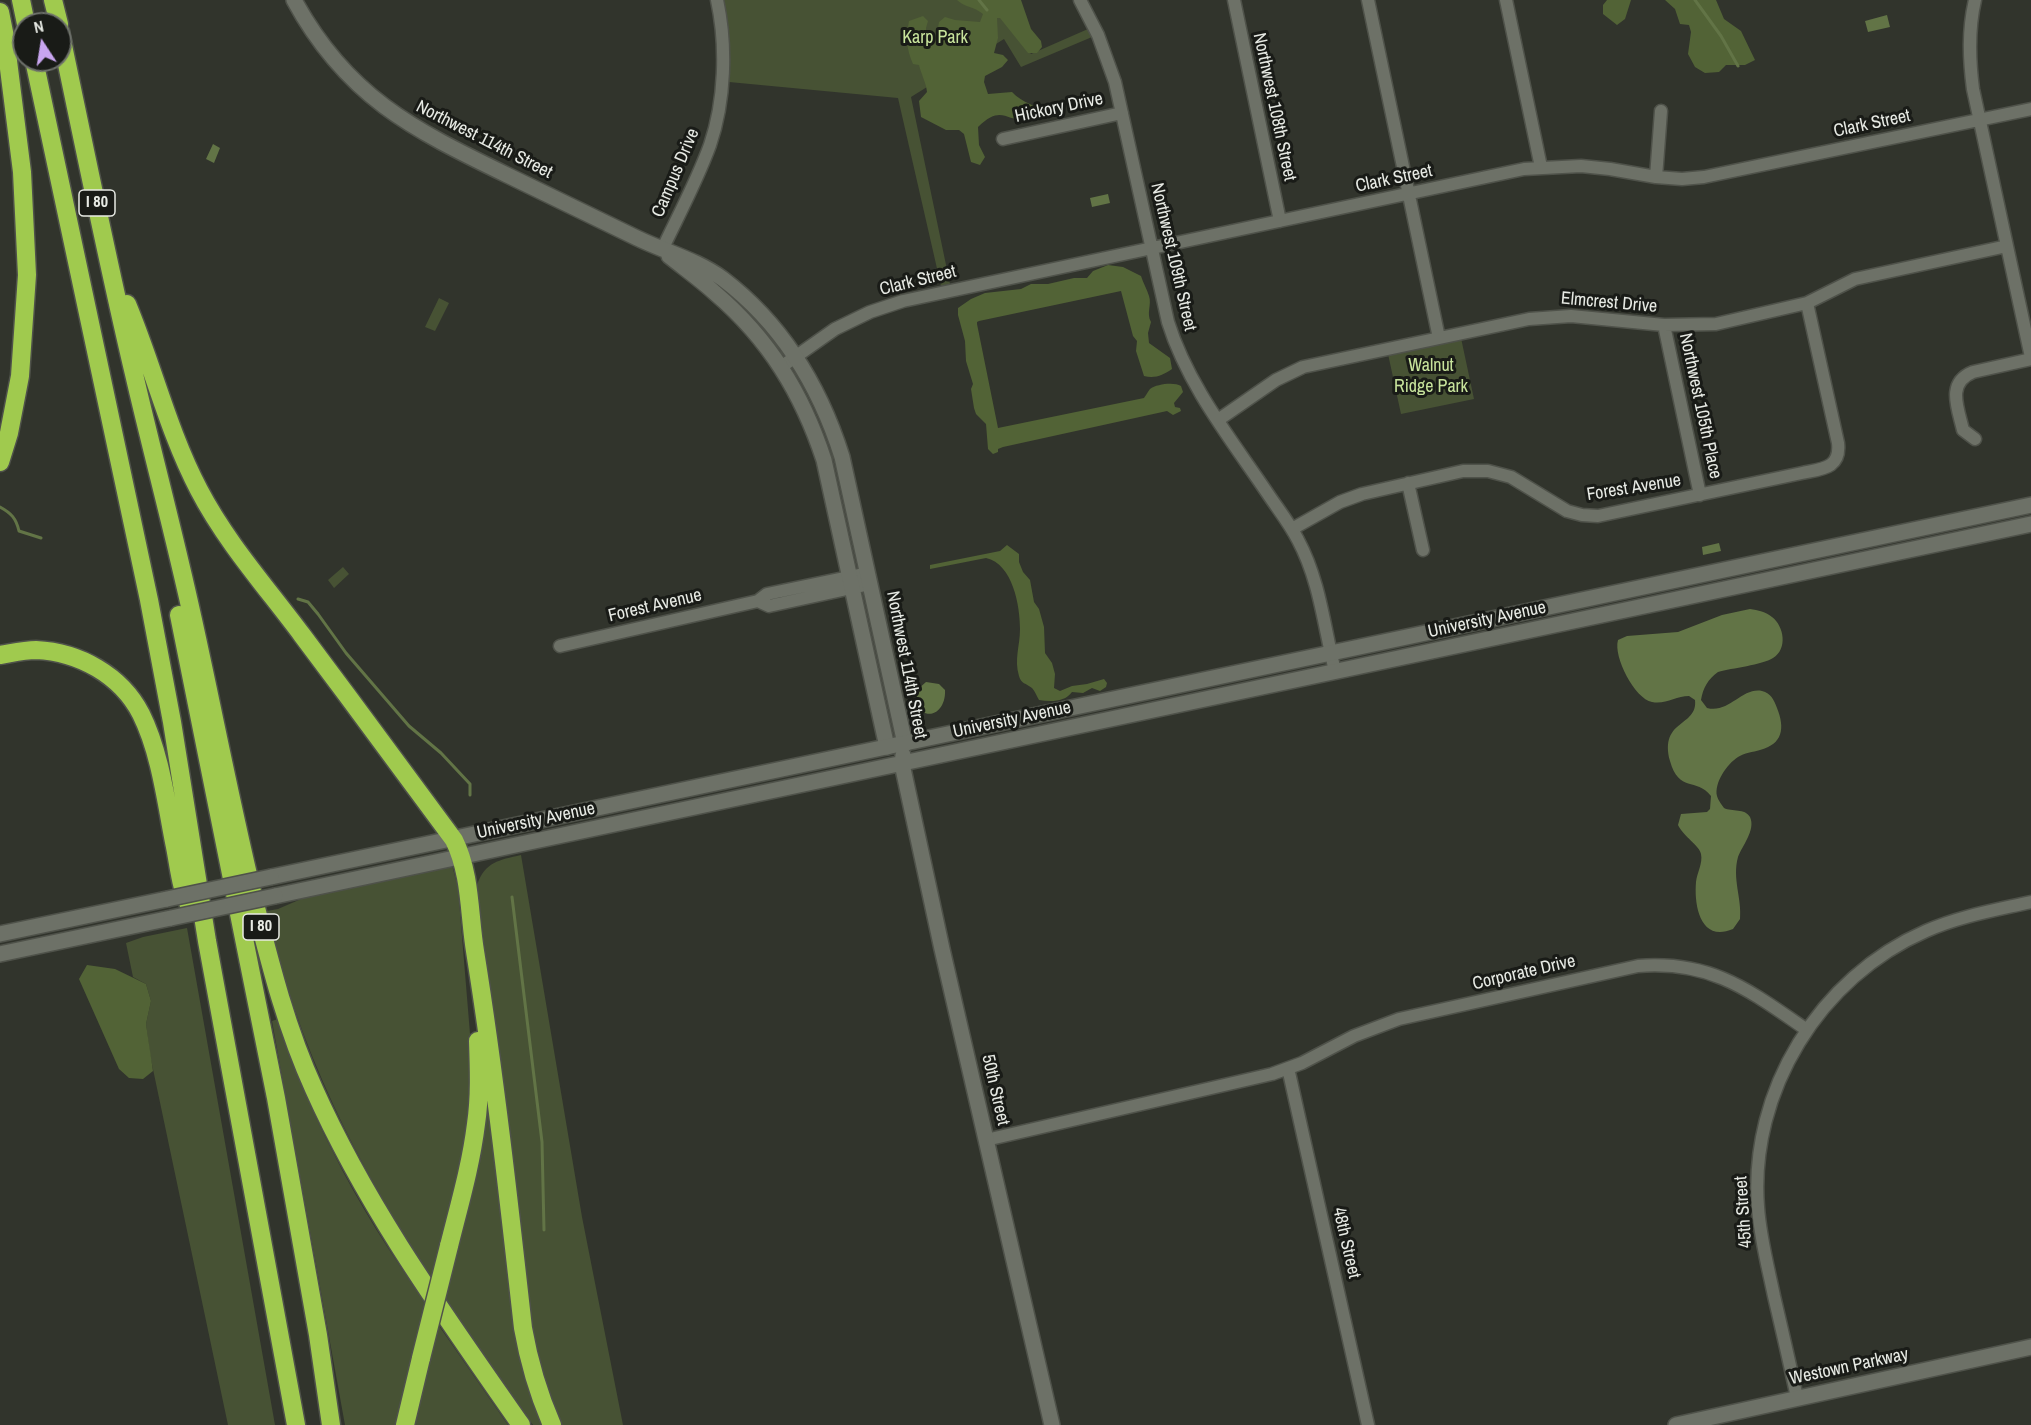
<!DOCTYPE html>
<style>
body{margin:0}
#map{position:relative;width:2031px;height:1425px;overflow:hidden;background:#31342c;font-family:"Archivo Narrow",sans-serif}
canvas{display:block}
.north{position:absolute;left:12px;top:12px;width:60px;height:60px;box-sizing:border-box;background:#191b17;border:2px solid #6b6e69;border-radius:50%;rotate:348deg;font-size:16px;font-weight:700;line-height:24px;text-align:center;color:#e7eae4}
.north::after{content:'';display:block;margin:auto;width:21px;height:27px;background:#c8a5ef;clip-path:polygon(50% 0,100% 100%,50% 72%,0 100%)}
</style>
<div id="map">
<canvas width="2031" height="1425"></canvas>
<div class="north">N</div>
</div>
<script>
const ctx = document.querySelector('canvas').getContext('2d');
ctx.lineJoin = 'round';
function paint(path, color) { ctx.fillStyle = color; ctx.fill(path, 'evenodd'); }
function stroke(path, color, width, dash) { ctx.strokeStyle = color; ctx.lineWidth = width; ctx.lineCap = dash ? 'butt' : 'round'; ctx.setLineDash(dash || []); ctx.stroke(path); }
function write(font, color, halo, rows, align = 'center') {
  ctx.font = font + ' "Archivo Narrow",sans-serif'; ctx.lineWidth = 6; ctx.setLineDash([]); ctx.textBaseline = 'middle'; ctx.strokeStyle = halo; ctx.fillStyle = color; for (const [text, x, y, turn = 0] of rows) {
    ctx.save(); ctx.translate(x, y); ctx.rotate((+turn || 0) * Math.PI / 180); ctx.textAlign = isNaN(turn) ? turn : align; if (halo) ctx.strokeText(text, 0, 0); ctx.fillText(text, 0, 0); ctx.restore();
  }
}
paint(new Path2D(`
 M724 0H997L1031 54 1088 29 1092 37 1021 67 1004 39 911 97 950 284 941 286 898 98 729 82V36Z
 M439 298 449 303 435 331 425 327Z
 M1461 338 1474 399 1401 414 1388 354Z
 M343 567 349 574 334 588 328 580Z
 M521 855 582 1217 623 1425H560L533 1349 477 885C485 862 499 860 521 855Z
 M452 865 458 888 472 1058 470 1120 433 1283C359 1167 296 1046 267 911L278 909 308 896Z
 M187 928 275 1425H228L150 1055 146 1024 151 1001 146 984 133 977 126 943 143 937Z
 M278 1019C294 1064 310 1108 332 1150 359 1205 392 1256 428 1306L401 1425H345L272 1021Z
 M487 1097 544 1425H533L443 1296Z
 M437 1323 508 1425H409Z`), '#475234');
paint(new Path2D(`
 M957 0H1021L1031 29 1041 41 1042 47 1037 53H1028L1000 18H997L998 38 994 53 1003 55 1008 60 1002 67 985 76 984 82 988 94 1012 92C1022 103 1036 105 1048 114 1043 116 1037 120 1031 120 1005 123 1003 103 978 127L979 145 985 157 980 165 971 162 964 134 959 130H946L921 117 919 101 927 92C926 82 921 74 919 65L913 64C906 48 906 37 909 21L923 16 928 21 926 28V36L930 37 937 34 939 22 945 17 955 20 980 22 983 14C975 7 964 7 957 0Z
 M1607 0H1631L1625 19 1617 25 1603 14V5Z
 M1665 0H1716L1724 19 1741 31 1755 60 1745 65H1726L1719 72 1705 73 1695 67 1688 54 1691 32 1689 25 1680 24 1675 9Z
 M1108 265 1123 267 1141 276C1143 283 1147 289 1149 296 1152 305 1146 313 1151 322L1148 333 1149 343 1170 358 1172 369C1163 375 1155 379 1144 376L1136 351 1137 341 1133 336 1121 291 979 321 977 322V324L998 428 1144 398C1145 397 1149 390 1150 389 1157 384 1174 382 1181 386L1183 392 1174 403 1175 407 1180 408 1181 411 1173 415 1167 411 1003 447 998 449V452L993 454 988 449 986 424 976 414 974 408 971 389 973 384 966 361 965 341 958 315V308L971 299 985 293 1021 289 1031 284H1048L1074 278H1087L1093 271Z
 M1007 545 1019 554V562L1023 572 1030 580 1034 602 1039 609 1044 627 1045 653 1052 663 1055 674 1054 688 1060 691 1072 686 1087 684 1104 679 1107 683 1106 687 1100 691 1092 688 1083 693 1072 692C1065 702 1051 702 1039 700 1037 697 1035 691 1032 688 1026 683 1021 684 1019 676 1014 659 1020 646 1020 629 1020 606 1013 564 986 558L930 569V565L1000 551Z
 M87 965 115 969 146 984 151 1001 146 1024 153 1071 143 1079 129 1078 119 1069 79 979Z`), '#526336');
paint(new Path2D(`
 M1887 15 1890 27 1868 32 1865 21Z
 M213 144 220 148 214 163 206 159Z
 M1108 194 1110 203 1092 207 1090 198Z
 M1719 543 1721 551 1703 555 1702 547Z
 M1750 609C1758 610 1766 612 1772 617 1784 626 1788 649 1773 658 1762 665 1732 668 1718 672 1708 679 1703 688 1701 700L1707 708C1729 714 1742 687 1762 691 1771 693 1774 700 1777 708 1785 728 1783 744 1760 750 1753 752 1744 753 1738 757 1727 764 1714 783 1717 796 1718 800 1722 805 1724 808 1732 812 1745 808 1750 817 1756 830 1742 846 1738 857 1732 879 1742 898 1740 919L1733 929C1700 943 1694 905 1696 882 1697 873 1703 863 1701 854 1700 846 1683 836 1678 825L1681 814 1707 812 1710 809 1711 796C1696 777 1679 793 1670 761 1659 719 1698 727 1695 700L1689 696C1676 696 1665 705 1652 702 1635 699 1613 657 1618 640L1627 636 1678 632 1722 615Z
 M926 682 939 684 945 690C946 704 937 719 922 712L916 701 918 689Z`), '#627446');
stroke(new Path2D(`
 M979 0 987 10
 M1695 0 1721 36 1738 66
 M0 507C11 513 16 518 19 531L41 538
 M298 599 308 602 318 614 346 653 409 726 441 753 470 784V795
 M512 897 542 1142 544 1230`), '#627446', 3);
const minor = new Path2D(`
 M1080 0 1098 35 1115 82 1168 322C1188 386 1231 439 1268 494 1278 509 1290 524 1298 540 1320 581 1324 627 1335 671
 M1234 0 1280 221
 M1368 0 1439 338
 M1506 0 1541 167
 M1975 0C1968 30 1969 58 1973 89L2031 357
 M1003 139 1122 113
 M1656 177 1661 111
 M662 250C678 216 697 181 710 145 725 101 727 46 717 0
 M1664 325 1700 495
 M781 367 835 329 870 312 903 301 1524 169 1581 166 1610 169 1656 177 1682 179 1704 177 2031 109
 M1218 420 1276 380 1303 367 1529 319 1571 316 1664 325 1716 324 1807 303 1855 279 2007 246
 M1975 439 1963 430C1958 408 1946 383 1973 372L2031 359
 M1408 483 1423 550
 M1292 529 1340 502 1362 494 1463 471H1488L1511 477 1567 511 1582 515 1598 516 1802 473C1821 469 1841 469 1838 443L1807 303
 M758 601 769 606 870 584
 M560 646 758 601 767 594 868 573
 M1288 1068 1368 1425
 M986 1140 1272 1074 1302 1063 1354 1036 1399 1019 1638 966C1712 960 1750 991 1807 1030
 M1797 1398C1790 1364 1782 1330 1774 1296 1768 1267 1760 1237 1758 1207 1749 1091 1820 977 1926 931 1960 916 1996 910 2031 902`);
const tertiary = new Path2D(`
 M294 0C346 96 412 129 507 175 550 196 594 217 637 238 666 252 697 260 723 279 782 324 820 387 842 457L905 744
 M669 256C684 268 701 280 715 293 769 339 802 393 824 460L887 747
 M1676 1425 2031 1347`);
const secondary = new Path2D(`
 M903 755 902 764 942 949 1052 1425
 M271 877 2031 505
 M275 896 2031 524
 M0 934 167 899
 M0 954 171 918`);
const motorway = new Path2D(`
 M21 0 26 24
 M53 0 59 24
 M0 12 5 37 22 172 27 275 20 376 9 433 0 462
 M60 31C84 145 107 260 134 374 153 456 175 537 193 620 214 715 232 810 255 904 271 967 287 1030 314 1089 368 1210 446 1317 521 1425
 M34 60 149 600 172 722 207 941 296 1425
 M127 304C153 366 168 431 199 490 226 542 267 588 302 635 353 703 403 771 454 840 471 874 469 915 475 951 495 1076 509 1202 523 1328 529 1362 538 1393 552 1425
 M179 615 276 1098 318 1335 331 1425
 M0 655C12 653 24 650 36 650 79 652 121 675 141 714 160 752 166 801 174 842 179 865 180 888 191 909
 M449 1246C459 1206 471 1165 476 1124 480 1097 479 1069 478 1041
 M405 1425 421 1358`);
stroke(minor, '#4f524a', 15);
stroke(tertiary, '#4f524a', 18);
stroke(secondary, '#4f524a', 18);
stroke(motorway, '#4f524a', 21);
stroke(minor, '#6d7167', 12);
stroke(tertiary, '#6d7167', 15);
stroke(secondary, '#6d7167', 15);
stroke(motorway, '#a0ca4e', 18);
const secondaryBridge = new Path2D(`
 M167 899 271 877
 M171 918 275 896`);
const motorwayBridge = new Path2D(`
 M421 1358 449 1246`);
stroke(secondaryBridge, '#4f524a', 18, []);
stroke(motorwayBridge, '#4f524a', 21, []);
stroke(secondaryBridge, '#6d7167', 15);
stroke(motorwayBridge, '#a0ca4e', 18);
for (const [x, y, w] of [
 [97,203,36],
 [261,927,36]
]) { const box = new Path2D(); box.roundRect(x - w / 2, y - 13, w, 26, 4.5); ctx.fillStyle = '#191b17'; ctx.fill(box); stroke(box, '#e7eae4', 1.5); }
write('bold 16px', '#e7eae4', null, [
 ["I 80",97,203],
 ["I 80",261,927]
]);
write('18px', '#c8e49c', '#191b17', [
 ["Karp Park",935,38],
 ["Walnut",1431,366],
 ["Ridge Park",1431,387]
]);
write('18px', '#e7eae4', '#191b17', [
 ["Northwest 108th Street",1274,107,78],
 ["Hickory Drive",1059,108,-12],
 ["Clark Street",1872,124,-12],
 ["Northwest 114th Street",484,140,27],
 ["Campus Drive",676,173,-67],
 ["Clark Street",1394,179,-12],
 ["Northwest 109th Street",1173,257,77],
 ["Clark Street",918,281,-14],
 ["Elmcrest Drive",1609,303,5],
 ["Northwest 105th Place",1700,406,78],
 ["Forest Avenue",1634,488,-9],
 ["Forest Avenue",655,606,-13],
 ["University Avenue",1487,620,-12],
 ["Northwest 114th Street",906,665,79],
 ["University Avenue",1012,720,-12],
 ["University Avenue",536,821,-12],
 ["Corporate Drive",1524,973,-13],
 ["50th Street",995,1090,77],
 ["45th Street",1744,1212,-94],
 ["48th Street",1346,1243,77],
 ["Westown Parkway",1849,1367,-12]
]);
</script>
